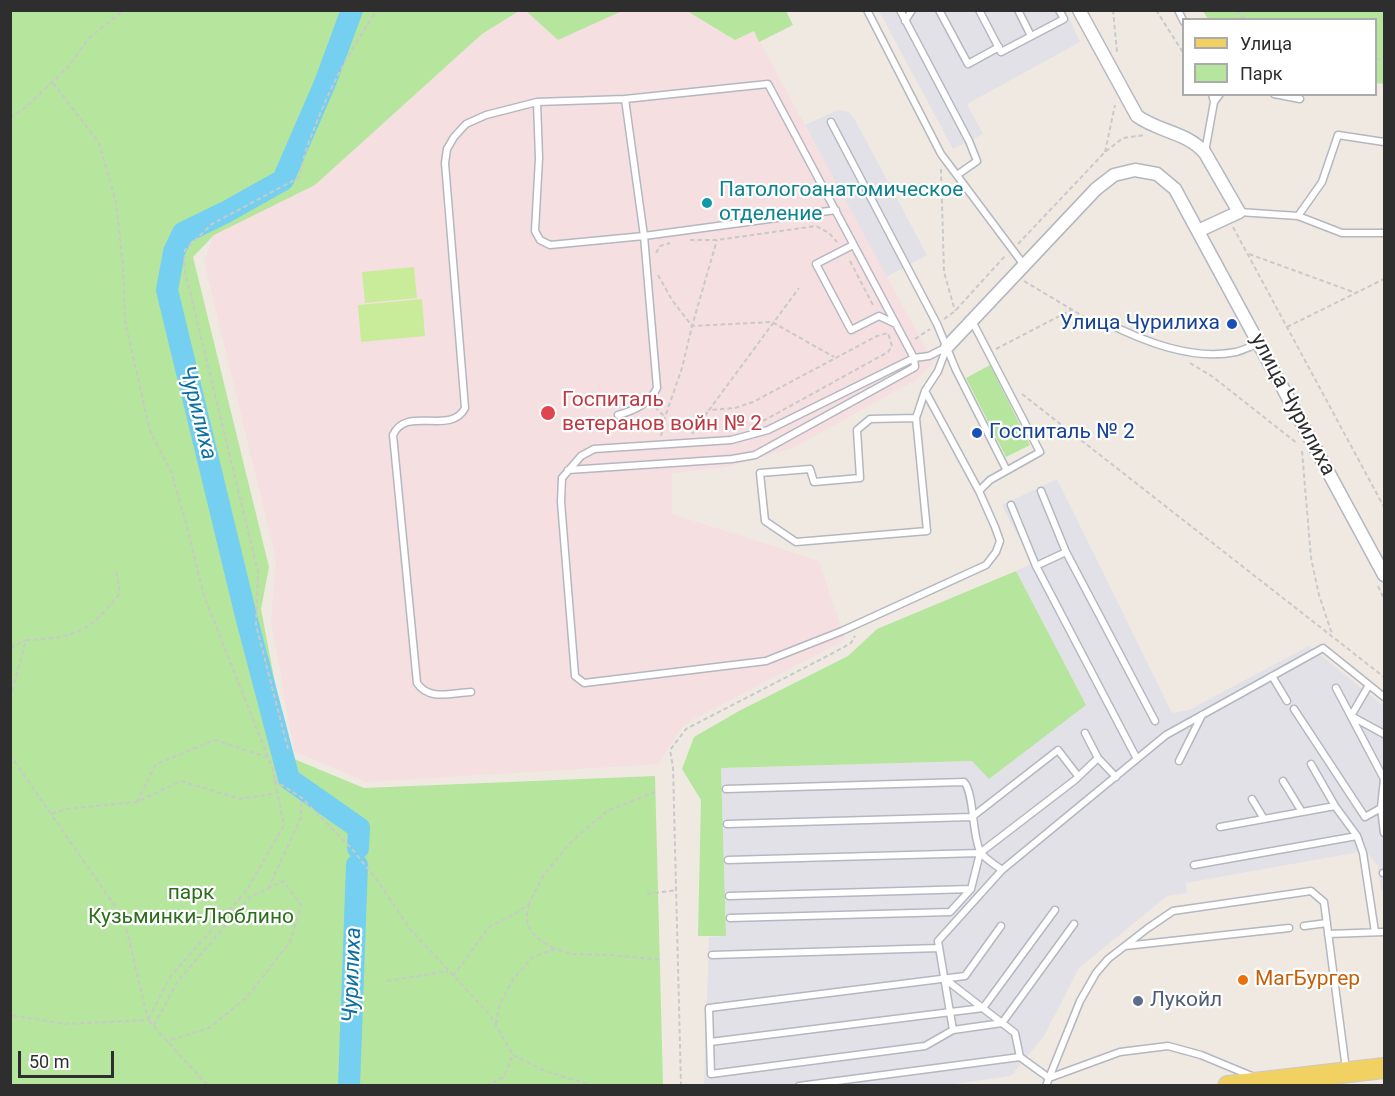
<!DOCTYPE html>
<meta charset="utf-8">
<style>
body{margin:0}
#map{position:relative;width:1395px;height:1096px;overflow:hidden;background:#efe9e1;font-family:Roboto,sans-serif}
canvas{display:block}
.frame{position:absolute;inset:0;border:12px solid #2e2e2e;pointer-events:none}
.legend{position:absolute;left:1182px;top:18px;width:195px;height:78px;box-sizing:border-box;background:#fff;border:2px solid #ababab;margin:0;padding:8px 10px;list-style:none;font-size:18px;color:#2e2e2e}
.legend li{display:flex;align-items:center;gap:12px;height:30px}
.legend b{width:30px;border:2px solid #ababab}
.scale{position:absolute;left:18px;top:1051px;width:96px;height:27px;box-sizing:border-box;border:3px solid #2e2e2e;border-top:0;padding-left:8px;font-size:18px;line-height:21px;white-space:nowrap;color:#2e2e2e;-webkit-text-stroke:4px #fff;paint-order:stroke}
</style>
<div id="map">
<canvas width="1395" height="1096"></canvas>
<div class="frame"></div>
<ul class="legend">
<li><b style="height:8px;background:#f2d163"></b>Улица</li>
<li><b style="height:16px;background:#b6e59e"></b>Парк</li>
</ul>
<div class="scale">50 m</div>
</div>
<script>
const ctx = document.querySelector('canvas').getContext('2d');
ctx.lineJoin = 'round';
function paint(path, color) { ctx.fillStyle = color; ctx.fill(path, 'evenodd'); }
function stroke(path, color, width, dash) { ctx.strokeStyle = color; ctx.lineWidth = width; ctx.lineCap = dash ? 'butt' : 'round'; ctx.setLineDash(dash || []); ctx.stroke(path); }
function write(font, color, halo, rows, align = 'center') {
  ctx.font = font + ' Roboto,sans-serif'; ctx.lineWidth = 4.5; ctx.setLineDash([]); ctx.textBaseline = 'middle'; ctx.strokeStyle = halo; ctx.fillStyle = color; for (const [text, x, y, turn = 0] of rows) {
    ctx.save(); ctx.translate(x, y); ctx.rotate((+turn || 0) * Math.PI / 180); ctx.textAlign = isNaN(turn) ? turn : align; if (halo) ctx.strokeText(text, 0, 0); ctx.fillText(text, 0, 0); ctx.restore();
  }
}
paint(new Path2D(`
 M879 11H1066L1080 42 967 104 983 134 953 149Z
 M838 110 848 112 854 118 927 255 886 277 805 125Z
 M1057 479 1172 713 1189 710 1309 646 1384 706V890H1381L1378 866 1368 854 1359 852 1186 883 1187 893 1167 896 1079 968 1044 1036 1011 1076 940 1086H704L709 937 726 936 721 768 972 761 1085 705 1016 571 1032 563 1002 505Z`), '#e3e1e8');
paint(new Path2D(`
 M519 11H526L558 40 621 11H687L735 40 754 31 933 362 917 379 793 448 727 467 672 473V514L819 561 845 640 692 720 681 728 659 764 366 782 294 751 271 621 276 559 204 261 214 235 315 185 482 34Z`), '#f5dfe0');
paint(new Path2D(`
 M10 11H519L482 34 315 185 214 235 193 257 269 567 261 609 289 757 364 788 655 776 663 1085H11Z
 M526 11H622L558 40Z
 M687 11H786L793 25 759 42 754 31 735 40Z
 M1203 11H1384V84L1376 83V20L1208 19Z
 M990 365 1030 445 1006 457 966 378Z
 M1016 571 1086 705 989 779 972 761 721 768 726 936H698L701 800 682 769 694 737 739 711 848 656 877 629Z`), '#b6e59e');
paint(new Path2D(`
 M414 267 417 298 365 303 362 272Z
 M422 299 425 336 361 342 358 305Z`), '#c9ec9a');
stroke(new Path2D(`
 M352 10 325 83 283 180 226 212 183 233 174 252 167 290 247 620 289 779 359 828 358 848
 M349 1086 357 865`), '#75cff0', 22);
const service = new Path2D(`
 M867 10 941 154 1024 265
 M900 10 969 141 977 161 957 175
 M939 10 968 64 999 47
 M979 10 1001 52 1064 19 1059 10
 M1018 10 1031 36
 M1178 10 1184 22
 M905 21 912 10
 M1274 94 1300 99
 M537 102 539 158 535 231 540 240 550 245 644 236 836 210
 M1214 102 1220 94
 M831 122 937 324 956 370 1006 469
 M1205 152 1214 102 1212 94
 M1239 212 1298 216 1342 233H1384
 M1298 216 1322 182 1338 135 1384 142
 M853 245 816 264 851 330 879 316 896 324
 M972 321 1040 452 990 480 979 491
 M1105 322C1143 341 1192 361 1236 352 1244 350 1251 346 1258 344
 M947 347 938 371 925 391 979 491 995 527 1000 541 996 552 986 565 842 631 766 661 584 683 575 676 561 502 562 478 581 456 594 449 731 440 768 430 914 358 929 356Z
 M618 415C635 410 649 404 657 388L644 236 625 99
 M916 418 870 419 857 430 860 478 814 482 810 469 760 473 765 521 796 542 927 531 916 418 925 391
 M1041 491 1066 552 1155 721
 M1011 505 1036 566 1137 759
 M1036 566 1066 552
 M1272 676 1287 701
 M1369 685 1351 716 1384 734
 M1336 688 1384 779
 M471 692C451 693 429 701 417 683L393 435C406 405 451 436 465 408L445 163 447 149 454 137 466 124 486 115 537 102 625 99 768 84 914 358 915 367 755 455 732 459 568 470
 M1294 709 1365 817 1381 808
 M1085 733 1098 758 1116 777
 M1179 761 1202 715
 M1311 764 1335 806 1357 836 1363 853 1375 932
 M1384 779 1381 808 1384 833
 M1283 781 1302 812
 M726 789 964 782C974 792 972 835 980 851 983 858 996 865 1002 870
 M1252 799 1264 819
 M727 824 972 817 1058 750 1078 776
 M1220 827 1335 806
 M728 860 980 853 1075 780 1098 758
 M1194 865 1357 836
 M1383 873H1384
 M729 896 971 889
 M730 918 950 912 971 889 980 853
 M1001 926 965 976 709 1008 711 1074 925 1046 953 1030 1002 1023 1074 924
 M1304 926 1327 923
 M1328 934 1384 932
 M1125 946 1289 928
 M712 955 939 948
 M945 979 1015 1033 1020 1057
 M953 1030 938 941 1002 870 1166 735 1323 648 1384 697
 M710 1042 983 1008 1055 910
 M1049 1078 1080 1001 1096 973 1108 959 1148 928 1173 911 1311 891 1324 902 1346 1069
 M1049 1078 1120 1052 1168 1046 1201 1055 1254 1077
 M799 1086 1020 1057 1049 1078 1046 1086`);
const minor = new Path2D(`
 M1079 10 1137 116C1159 132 1187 132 1205 153L1239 212 1198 231
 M947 347 1096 189 1114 175 1135 170 1157 174 1175 189 1384 575`);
const primary = new Path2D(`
 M1228 1086 1384 1068`);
stroke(service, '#b4b7c1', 9);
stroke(minor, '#b4b7c1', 15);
stroke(primary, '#c9c9c9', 22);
stroke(new Path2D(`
 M1113 10 1117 52
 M1156 10 1184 54
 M1236 10 1246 20
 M1376 58 1384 61
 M53 83 99 143 116 202 123 266 125 321 150 431 172 474 187 527 204 596 272 767 284 825 247 890 170 977 148 1020 208 1086
 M10 118 26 107 68 67 89 38 124 10
 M1105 152 1115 105
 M941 169 944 272 955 311
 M1233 227 1384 507
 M690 240H717L816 226 829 233 837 242
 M1018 244 1105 152 1123 138 1145 135
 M656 253 660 246 670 243
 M1249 254 1356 293
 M850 261 874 307
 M658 275 672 300 692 326 772 322 834 357
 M1024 281 1096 324
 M944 319 955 311 1005 256
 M1287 327 1384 279
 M915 339 930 329
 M996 349 1071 310
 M1190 363 1213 377 1298 444
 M1022 394 1384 677
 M655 407 665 417
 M763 421 888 352 892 346 888 333 877 336 753 402 735 408 709 410 799 288
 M692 434 709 410
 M661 436 665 417 682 368 692 326 717 240
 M1302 451 1311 558 1319 595 1332 634
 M1378 586 1384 599
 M10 648 26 640
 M10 698 26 640C76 638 89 632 120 593L116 571
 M288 749 256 625 258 572 184 267 185 250 212 224 300 177C302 158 309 142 316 124 332 82 352 48 377 10
 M10 755 124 919 148 1020 65 1024 10 1015
 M274 780 302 798 352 849 377 880 410 929 490 1015 513 1055 545 1071 594 1086
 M137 802 156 764 215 740 267 757
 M52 814 65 809 137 802 181 781 240 799 277 793
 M268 889 301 817V800
 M647 894 677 890
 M529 904C522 930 534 937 555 949
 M453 976 489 927 513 915 529 904 543 876 570 843 607 811 655 792
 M387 981 448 971
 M496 1024 499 1006 513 979 533 957 555 949 572 954 613 955 661 960
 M154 1025 178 981 250 897 283 881 301 905 290 942 247 997 209 1028 167 1041
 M486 1086 504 1077 512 1057
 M681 1086 673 767 670 750 686 729 833 653 851 643 855 636`), '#c9c9c9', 2, [4.5, 3]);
stroke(service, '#fff', 6);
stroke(minor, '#fff', 12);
stroke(primary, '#f2d163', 20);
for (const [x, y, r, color] of [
 [707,203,6,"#0f9aa8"],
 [1232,324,6,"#1a4fb4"],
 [548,413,8,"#e0444e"],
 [977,433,6,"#1a4fb4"],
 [1243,980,6,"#e8710a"],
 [1138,1001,6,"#5c6f8a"]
]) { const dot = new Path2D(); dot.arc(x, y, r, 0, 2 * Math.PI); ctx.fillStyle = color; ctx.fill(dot); stroke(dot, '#fff', 2); }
write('21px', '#0d838f', '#fff', [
 ["Патологоанатомическое",719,191],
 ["отделение",719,215]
], 'left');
write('21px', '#164399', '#fff', [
 ["Улица Чурилиха",1220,324],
 ["Госпиталь № 2",989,433,"left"]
], 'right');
write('21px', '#be3a42', '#fff', [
 ["Госпиталь",562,401],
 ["ветеранов войн № 2",562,425]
], 'left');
write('21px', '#2e2e2e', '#fff', [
 ["улица Чурилиха",1292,405,62]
]);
write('21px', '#2c6e1b', '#fff', [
 ["парк",191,894],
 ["Кузьминки-Люблино",191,918]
]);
write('21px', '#c56008', '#fff', [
 ["МагБургер",1255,980]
], 'left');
write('21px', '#4e5e75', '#fff', [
 ["Лукойл",1150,1001]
], 'left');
write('italic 22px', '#0d6fa3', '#fff', [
 ["Чурилиха",197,413,76],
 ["Чурилиха",353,975,-88]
]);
</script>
